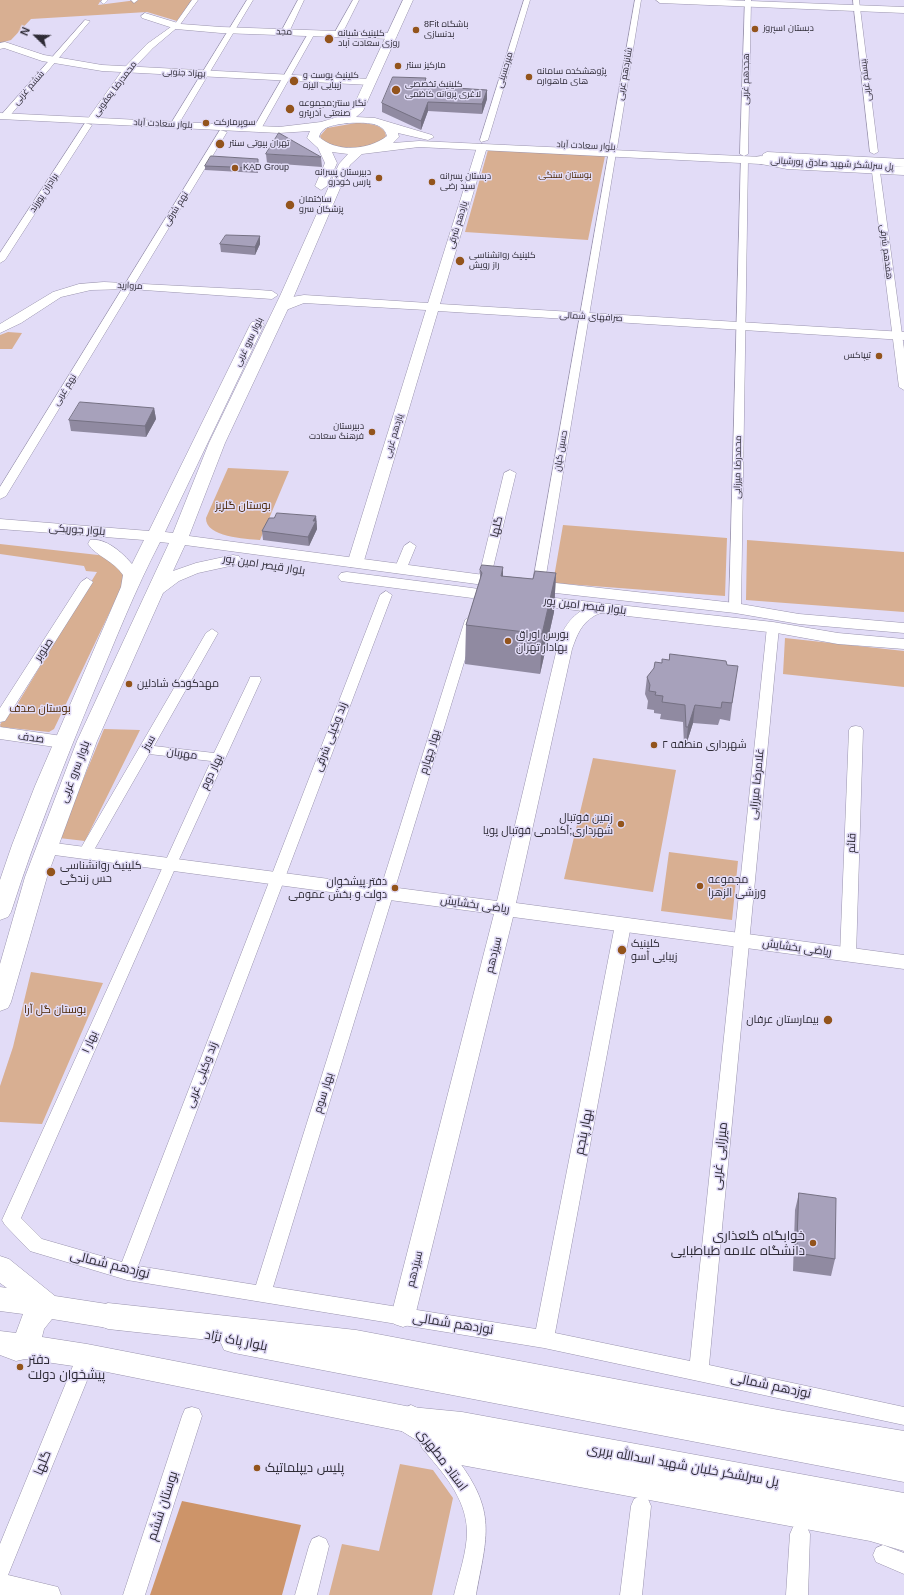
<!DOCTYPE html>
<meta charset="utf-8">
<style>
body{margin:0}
#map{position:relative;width:904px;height:1595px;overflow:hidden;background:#e2dcf7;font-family:Arial,sans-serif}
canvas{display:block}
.north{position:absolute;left:16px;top:16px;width:40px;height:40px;-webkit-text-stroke:3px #e2dcf7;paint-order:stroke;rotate:293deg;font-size:11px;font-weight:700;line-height:16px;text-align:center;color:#2e2b36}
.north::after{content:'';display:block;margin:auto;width:14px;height:18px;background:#2e2b36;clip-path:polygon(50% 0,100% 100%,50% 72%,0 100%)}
</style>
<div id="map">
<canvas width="904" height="1595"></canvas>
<div class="north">N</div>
</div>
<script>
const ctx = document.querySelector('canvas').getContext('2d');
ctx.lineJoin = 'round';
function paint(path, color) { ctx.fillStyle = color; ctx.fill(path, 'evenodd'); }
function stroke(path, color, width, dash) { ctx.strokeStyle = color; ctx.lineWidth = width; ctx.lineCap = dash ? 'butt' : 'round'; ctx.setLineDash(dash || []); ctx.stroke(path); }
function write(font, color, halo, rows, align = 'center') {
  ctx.font = font + ' Arial,Cairo,sans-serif'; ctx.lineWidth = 3; ctx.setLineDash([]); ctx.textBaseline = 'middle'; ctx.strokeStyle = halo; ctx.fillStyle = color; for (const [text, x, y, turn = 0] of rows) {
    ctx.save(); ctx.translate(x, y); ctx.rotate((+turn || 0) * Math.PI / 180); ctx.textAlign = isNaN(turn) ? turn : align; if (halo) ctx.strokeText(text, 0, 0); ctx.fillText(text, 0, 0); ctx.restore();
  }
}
paint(new Path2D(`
 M0 0H101L98 5 137 0H192L177 21 147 12 31 19 11 40 0 43Z
 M356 123C366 123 385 124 386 136 373 153 338 151 322 140L320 136 327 128Z
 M488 150 605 156 588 240 465 232Z
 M8 332 22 333 12 349H0V335Z
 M228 468 289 471 260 540C246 539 205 537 206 518Z
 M563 525 727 538 725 596 553 583Z
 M747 540 904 552V612L746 600Z
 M0 544 107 556 127 576 54 729 49 732 1 727 0 725 6 713 13 711 24 693 97 572 86 571 84 566 0 554Z
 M785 638 904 651V687L783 674Z
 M104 729 140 730 85 841 59 838Z
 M593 758 676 770 653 892 564 879Z
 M669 852 738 861 732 920 661 911Z
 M31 972 103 983 42 1124 0 1122V1086L13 1047Z
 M400 1464 433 1470 453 1498 432 1595H329L342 1544 379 1551Z`), '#d8af92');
paint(new Path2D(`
 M182 1501 301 1525 282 1595H150Z`), '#cd9469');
const minor = new Path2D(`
 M102 0H108L104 4 101 2Z
 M131 0H138L134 3Z
 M192 0H198L179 26 153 48 130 72 94 122H88L87 120 124 68 147 44 175 24Z
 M247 0H253L178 125 171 127 170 125Z
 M298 0H304L290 30 284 31 282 30Z
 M353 0H359L343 32 337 33 335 32Z
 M524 0H530L488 140 481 142 480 140Z
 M635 0H641L617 148 613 150 609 148Z
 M745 0H751L748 154 744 156 740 154Z
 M853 0H859L878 152 874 154 870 152Z
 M85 20 90 21 8 118H2V114Z
 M309 32 315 33 261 129 254 131 253 129Z
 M85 123 92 125 5 260 0 263V253Z
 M220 130 227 132 6 496 0 499V487Z
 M609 151 616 153 544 587 538 591 532 587Z
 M741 157 748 159 741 608 735 612 729 608Z
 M873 170H879L880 172 904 349V390L899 387 872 172Z
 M510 470 516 473 490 580 484 584 478 580 504 473Z
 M410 542 416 546 406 570 404 573H396L394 570 404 546Z
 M87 578 93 582 5 721 0 722V708L81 582Z
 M386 591 392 595 138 1266 256 1285 465 620 471 616 477 620 273 1287 536 1329 615 925 618 921 623 920 628 921 631 925 555 1333 690 1361 767 627 773 623 779 627 709 1365 904 1407V1425L544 1348 127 1280 30 1251 5 1225 2 1220 211 761 149 754 90 857 85 858 80 857 78 853 206 633 212 629 218 633 154 746 214 753 249 680 250 677H260L261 680 177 864 21 1218 42 1239 122 1262 380 595Z
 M856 726 861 727 863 730 856 955 853 959 848 961 843 959 840 955 849 730 851 727Z
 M87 1347 94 1350 97 1356 8 1575 58 1587 61 1595H0V1544L77 1356 80 1350Z
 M192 1407 199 1409 202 1416 145 1595H123L182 1416 185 1409Z
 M429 1432C441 1436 449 1449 457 1459 497 1512 487 1535 476 1595H454C459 1574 467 1552 467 1531 466 1497 442 1472 422 1448L419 1441 422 1434Z
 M641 1496 648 1499 651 1506 642 1595H620L631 1506 634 1499Z
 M800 1524 807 1527 810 1534 808 1595H786L790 1534 793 1527Z
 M319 1536 326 1539 329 1546 317 1595H295L309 1546 312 1539Z
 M883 1545 904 1553V1574L876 1562 873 1555 876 1548Z`);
const tertiary = new Path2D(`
 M656 0H724L904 7V13L660 3Z
 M145 13 181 24 221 27 392 33 397 36 392 39 221 33 176 29 142 18 141 16Z
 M5 42 44 55 102 65 370 79 375 82 370 85 102 71 42 61 4 48 0 49V43Z
 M482 144 487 147 440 304 904 332V340L438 311 363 564 360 567H350L347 564 426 310 304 303 281 312 275 308 292 297 304 295 428 303 477 147Z
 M104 282 259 290 272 291 278 295 272 299 130 289 91 290 61 297 21 323 0 333V324L53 292 79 284Z
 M600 603 606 605 608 608C604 613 599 613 594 616 581 624 577 635 572 649L516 903 904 955V969L513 917 415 1316 412 1324 403 1327 394 1324 391 1316 494 914 47 854 40 853 38 848 40 843 47 842 497 901 559 640C567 620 579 608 600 603Z
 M0 727 62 736 68 738 71 742 68 746 62 748 0 739Z`);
const secondary = new Path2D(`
 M403 0H413L363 111 356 117 375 118 432 135 434 137 428 140 398 133 399 137 393 143 419 141 762 157 763 154 767 152 904 159V167L787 161 785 163 781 165 419 147 362 154 350 165 294 296 225 443 189 536 484 575 735 603 799 614 904 623V633L799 624 735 613 484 585 185 545 173 571 196 563 233 555 239 556 241 560 239 564 198 573 179 581 163 593 97 741 47 877 11 1002 8 1008 0 1011V964L25 877 77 741 169 543 160 542C135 590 115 641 94 691 64 764 35 837 11 912L8 917 0 920V880L12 845 35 786 121 587 123 575C114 561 96 556 88 544L90 540C105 537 123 553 132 564L144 540 0 529V519L149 531 250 325 252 322H262L264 325 165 532 173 533 209 443 280 296 339 164 348 154 332 152 337 163 327 186 321 190 315 186 325 163 318 148 307 138 310 131 279 133 0 119V113L279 127 321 122 344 115 352 109ZM347 123C360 123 383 120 387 136 369 150 337 153 319 137 322 125 337 125 347 123Z
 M347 572 472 588 478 589 481 593 478 597 472 598 341 581 338 577 341 573Z
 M528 595 773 622 838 633 904 639V649L838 644 777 633 522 604 519 600 522 596Z
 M0 1256 9 1259 55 1296 120 1306 129 1310 133 1318 129 1326 120 1330 52 1319 44 1329 42 1337 87 1344 411 1407 462 1412 904 1493V1521L462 1438 411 1433 87 1368 25 1359 16 1361 0 1355V1331L16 1333 23 1314 0 1311V1287L7 1288 0 1283Z
 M234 1329 904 1454V1482L234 1353 224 1350 220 1341 224 1332Z`);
const trunk = new Path2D(`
 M761 156 787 161 904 167V175L787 169 756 163 755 160 756 157Z
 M108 1303 356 1330 784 1411 904 1431V1461L784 1441 356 1356 108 1329 98 1325 93 1316 98 1307Z
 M411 1405 422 1410 466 1436 870 1509 904 1519V1551L870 1541 461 1465 450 1461 400 1430 396 1420 400 1410Z`);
stroke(minor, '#9a94ae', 1);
stroke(tertiary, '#9a94ae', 1);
stroke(secondary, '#9a94ae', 1);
stroke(trunk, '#9a94ae', 1);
paint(minor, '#fff');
paint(tertiary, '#fff');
paint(secondary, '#fff');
paint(trunk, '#fff');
paint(new Path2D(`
 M426 86 487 90V99L482 114 428 111 421 130 382 112V103Z
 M266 154 321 157 322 167 267 163Z
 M258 159V173L205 170V166Z
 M260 236V244L255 255 221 252 220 244Z
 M154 408 156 419 146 437 71 431 69 420Z
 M316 516 317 529 309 546 263 540 262 531Z
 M480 570 503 576 533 579 556 573 554 612 540 674 465 664 466 625 480 579Z
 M662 663 727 665 735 683 730 721 720 719 718 725 693 723 686 745H684L683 722 660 719 661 714 654 713V710L647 709 648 701 645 694 647 677Z
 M799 1193 835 1259 831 1276 793 1271 795 1210Z`), '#908aa1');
paint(new Path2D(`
 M426 78V87L423 86Z
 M487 90V99L482 114V104Z
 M428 102V111L421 130V121Z
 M260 236V244L255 255V247Z
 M154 408 156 419 146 437 145 426Z
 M316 516 317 529 309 546 308 537 313 521Z
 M503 567V606L501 576Z
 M556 573 554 612 540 674 542 634Z
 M695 705 693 723 686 745 688 727Z`), '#757183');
const building = new Path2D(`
 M393 77 426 78 423 86 487 90 482 104 428 102 421 121 382 103Z
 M279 133 321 157 266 154Z
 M211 156 258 159V168L205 166Z
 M226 235 260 236 255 247 220 244Z
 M80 402 154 408 145 426 69 420Z
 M277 513 316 516 313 521H316L308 537 262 531 269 518H274Z
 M482 565 503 567 501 576 533 579 535 571 556 573 542 634 466 625 482 573 480 570Z
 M670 654 726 661 727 665 738 666 732 703 722 702 721 708 695 705 688 727H686L685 705 662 702 663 696 655 695 656 692 649 691 650 685 647 677 654 668 655 662 662 663V659L669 660Z
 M799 1193 836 1198 835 1259 797 1253Z`);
paint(building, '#a7a1bb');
stroke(building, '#757183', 1);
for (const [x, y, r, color] of [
 [755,29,4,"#93541c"],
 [416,30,4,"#93541c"],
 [329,39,5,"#93541c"],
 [398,66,4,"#93541c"],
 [529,77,4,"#93541c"],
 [294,81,5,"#93541c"],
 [396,90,5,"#93541c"],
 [290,109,5,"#93541c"],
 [206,123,4,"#93541c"],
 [220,144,5,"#93541c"],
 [235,168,4,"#93541c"],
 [379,178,4,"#93541c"],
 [432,182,4,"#93541c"],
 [290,205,5,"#93541c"],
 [460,261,5,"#93541c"],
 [879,356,4,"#93541c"],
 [372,432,4,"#93541c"],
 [508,641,4,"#93541c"],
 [129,684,4,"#93541c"],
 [654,745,4,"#93541c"],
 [621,824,4,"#93541c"],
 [51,872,5,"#93541c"],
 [700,886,4,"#93541c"],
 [395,888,4,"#93541c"],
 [622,950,5,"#93541c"],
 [828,1020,5,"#93541c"],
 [813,1243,4,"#93541c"],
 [20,1367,4,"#93541c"],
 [257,1468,4,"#93541c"]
]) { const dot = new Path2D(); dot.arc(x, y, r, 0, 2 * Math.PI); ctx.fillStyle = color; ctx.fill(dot); stroke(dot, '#e2dcf7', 1.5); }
write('9px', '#2e2b36', '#e2dcf7', [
 ["8Fit باشگاه",424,25],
 ["بدنسازی",424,35],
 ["دبستان اسپروز",763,29],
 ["کلینیک شبانه",338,34],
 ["روزی سعادت آباد",338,44],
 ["مارکیز سنتر",406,66],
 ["پژوهشکده سامانه",537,72],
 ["های ماهواره",537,82],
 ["کلینیک پوست و",303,76],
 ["زیبایی الیزه",303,86],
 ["کلینیک تخصصی",405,85],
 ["لاغری پروانه کاظمی",405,95],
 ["نگار سنتر;مجموعه",299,104],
 ["صنعتی آذرپترو",299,114],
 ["سوپرمارکت",214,123],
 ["تهران بیوتی سنتر",229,144],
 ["KAD Group",243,168],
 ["دبیرستان پسرانه",371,173,"right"],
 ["پارس خودرو",371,183,"right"],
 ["دبستان پسرانه",440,177],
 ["سید رضی",440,187],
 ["ساختمان",299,200],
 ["پزشکان سرو",299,210],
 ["کلینیک روانشناسی",469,256],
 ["راز رویش",469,266],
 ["تیپاکس",871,356,"right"],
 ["دبیرستان",364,427,"right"],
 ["فرهنگ سعادت",364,437,"right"]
], 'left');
write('9px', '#2e2b36', '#e2dcf7', [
 ["مجد",284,32,2],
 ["میرحسینی",505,70,-73],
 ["بهزاد جنوبی",184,73,3],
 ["شانزدهم غربی",625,74,-80],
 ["هجدهم غربی",746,79,-89],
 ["بیستم غربی",866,80,-97],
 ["ششم غربی",29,88,-49],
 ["محمدرضا یعقوبی",115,89,-53],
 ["بلوار سعادت آباد",163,124,3],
 ["بلوار سعادت آباد",586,146,3],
 ["پل سرلشکر شهید صادق پورشیانی",832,164,3],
 ["برادران پورزند",44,193,-57],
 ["نهم شرقی",176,209,-58],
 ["یازدهم شرقی",458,225,-73],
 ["هفدهم شرقی",886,252,83],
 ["مروارید",130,286,2],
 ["صرافهای شمالی",591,317,3],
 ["بلوار سرو غربی",249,342,-64],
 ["نهم غربی",65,390,-58],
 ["یازدهم غربی",394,436,-73],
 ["حسین کیان",561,451,-80],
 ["محمدرضا میرزایی",738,467,-89]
]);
write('9px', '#4a2503', '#e2dcf7', [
 ["بوستان سنگی",565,176]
]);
write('11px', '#4a2503', '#e2dcf7', [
 ["بوستان گلریز",243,506],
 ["بوستان صدف",40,709],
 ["بوستان گل‌ آرا",55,1010]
]);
write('11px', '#2e2b36', '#e2dcf7', [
 ["گلها",497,527,-77],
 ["بلوار جوریکی",77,530,4],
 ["بلوار قیصر امین پور",264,565,9],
 ["بلوار قیصر امین پور",585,606,7],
 ["صنوبر",44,650,-57],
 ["زند وکیلی شرقی",331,737,-69],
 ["صدف",31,738,8],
 ["سبز",149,743,-60],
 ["بهار چهارم",430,752,-73],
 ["مهربان",182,754,8],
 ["بلوار سرو غربی",75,772,-69],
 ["بهار دوم",212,772,-65],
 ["غلامرضا میرزایی",757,784,-84],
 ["قائم",852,843,-88],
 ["ریاضی بخشایش",475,905,8],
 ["ریاضی بخشایش",797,948,8],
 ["سیزدهم",494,955,-76],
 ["بهار ۱",90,1042,-66],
 ["زند وکیلی غربی",202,1075,-69],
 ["بهار سوم",324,1093,-73],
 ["سیزدهم",415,1269,-76]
]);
write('11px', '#2e2b36', '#e2dcf7', [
 ["بورس اوراق",516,635],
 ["بهادار تهران",516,648],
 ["مهدکودک شادلین",137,684],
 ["شهرداری منطقه ۲",662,745],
 ["زمین فوتبال",613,818,"right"],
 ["شهرداری;آکادمی فوتبال پویا",613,831,"right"],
 ["کلینیک روانشناسی",60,866],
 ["حس زندگی",60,879],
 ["مجموعه",708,880],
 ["ورزشی الزهرا",708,893],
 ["دفتر پیشخوان",387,882,"right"],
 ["دولت و بخش عمومی",387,895,"right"],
 ["کلینیک",631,944],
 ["زیبایی آسو",631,957],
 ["بیمارستان عرفان",819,1020,"right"]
], 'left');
write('13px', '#2e2b36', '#e2dcf7', [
 ["بهار پنجم",584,1132,-79],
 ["میرزایی غربی",720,1156,-84],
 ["نوزدهم شمالی",110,1265,14],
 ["نوزدهم شمالی",453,1324,9],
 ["بلوار پاک نژاد",236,1341,11],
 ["نوزدهم شمالی",771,1386,12],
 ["استاد مطهری",442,1460,53],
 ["گلها",43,1463,-68],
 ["پل سرلشکر خلبان شهید اسدالله بربری",683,1466,10],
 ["بوستان ششم",163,1506,-72]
]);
write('13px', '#2e2b36', '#e2dcf7', [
 ["خوابگاه گلعذاری",805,1236,"right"],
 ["دانشگاه علامه طباطبایی",805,1251,"right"],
 ["دفتر",28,1360],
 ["پیشخوان دولت",28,1375],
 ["پلیس دیپلماتیک",265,1468]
], 'left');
</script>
